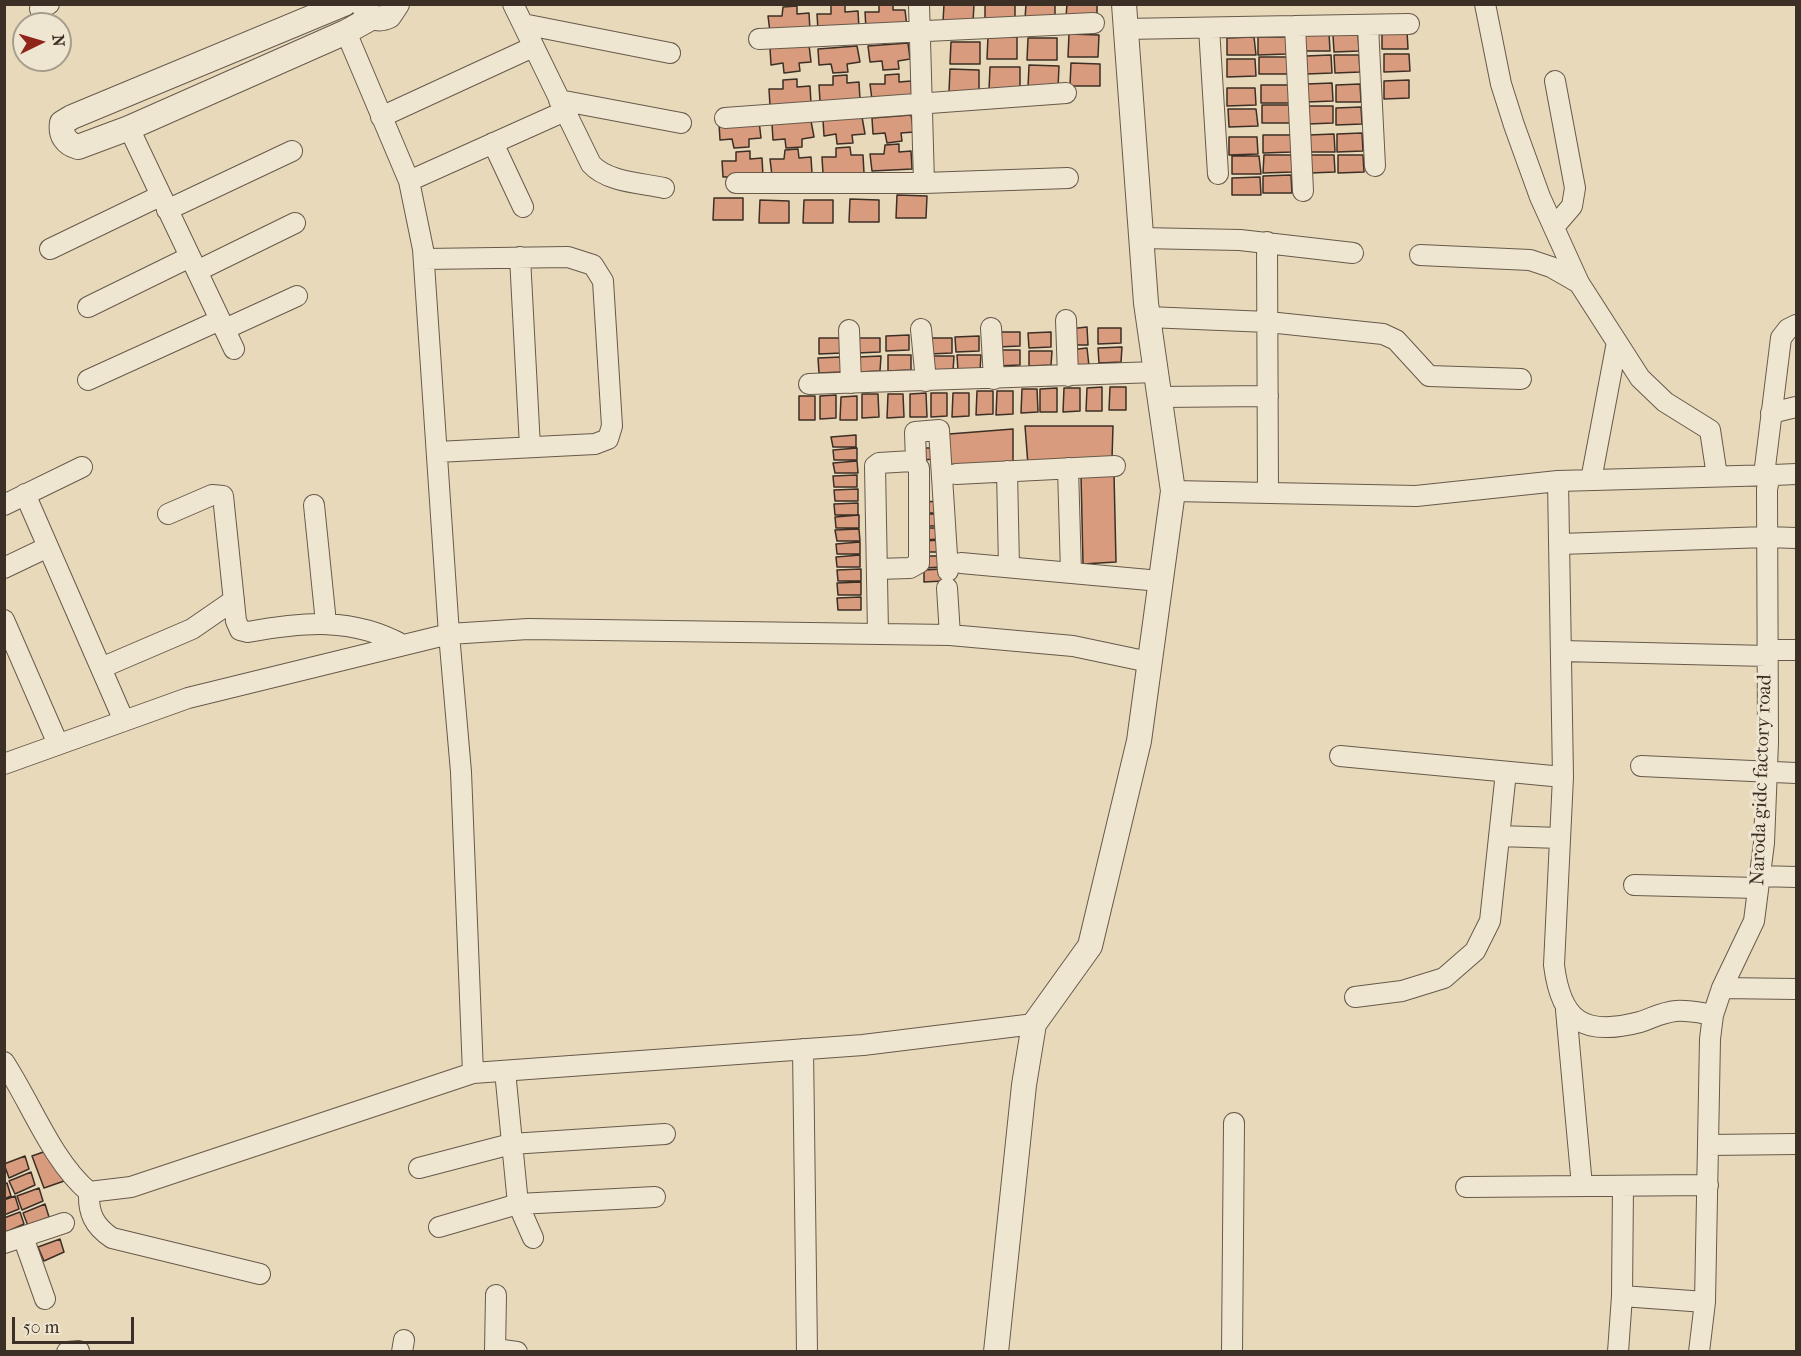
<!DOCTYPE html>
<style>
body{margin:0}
#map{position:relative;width:1801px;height:1356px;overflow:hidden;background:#e7d9ba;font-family:"IM FELL French Canon",serif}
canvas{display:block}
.frame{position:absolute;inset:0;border:6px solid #3c2f25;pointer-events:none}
.north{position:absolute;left:12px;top:12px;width:60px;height:60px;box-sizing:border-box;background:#efe6d2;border:2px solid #a79d8d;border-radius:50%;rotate:85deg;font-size:16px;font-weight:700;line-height:24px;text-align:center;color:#3c2f25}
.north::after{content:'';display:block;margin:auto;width:21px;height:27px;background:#8f2418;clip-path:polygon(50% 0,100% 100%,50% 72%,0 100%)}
.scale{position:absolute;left:12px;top:1317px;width:122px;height:27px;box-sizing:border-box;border:3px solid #3c2f25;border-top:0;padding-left:8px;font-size:18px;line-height:21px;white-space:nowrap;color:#3c2f25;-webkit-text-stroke:4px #efe6d2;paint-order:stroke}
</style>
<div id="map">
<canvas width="1801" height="1356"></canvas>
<div class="frame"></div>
<div class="north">N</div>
<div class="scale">50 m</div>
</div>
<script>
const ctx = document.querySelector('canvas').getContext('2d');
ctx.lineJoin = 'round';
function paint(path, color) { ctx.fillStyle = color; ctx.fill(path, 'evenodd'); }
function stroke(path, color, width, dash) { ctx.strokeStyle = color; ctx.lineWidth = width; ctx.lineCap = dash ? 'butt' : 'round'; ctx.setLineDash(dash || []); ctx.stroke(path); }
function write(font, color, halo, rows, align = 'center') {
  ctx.font = font + ' "IM FELL French Canon",serif'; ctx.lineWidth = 6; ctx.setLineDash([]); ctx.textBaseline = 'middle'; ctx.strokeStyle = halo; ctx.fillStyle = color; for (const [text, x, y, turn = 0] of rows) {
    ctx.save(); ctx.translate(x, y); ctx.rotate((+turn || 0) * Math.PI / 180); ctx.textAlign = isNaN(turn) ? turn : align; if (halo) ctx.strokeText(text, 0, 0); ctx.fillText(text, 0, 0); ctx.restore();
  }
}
const building = new Path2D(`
 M845 4V12L858 11 859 29 818 30 817 14H831V5Z
 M879 4H893V10H905L907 27 866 29 865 12H879Z
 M944 4H974L973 22H943Z
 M985 4H1015V19H985Z
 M1026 4H1055V18L1025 19Z
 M1067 4H1097V17H1066Z
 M797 6V14L809 13 810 31 770 32 768 16H782L783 7Z
 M1382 31H1407L1408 49H1382Z
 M1329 33 1330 51H1305L1304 34Z
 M1069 34 1099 35 1098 57H1068Z
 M1358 34 1359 51 1334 52 1333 35Z
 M988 36 1017 37V59H987Z
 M1254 37 1256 55H1227V38Z
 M1258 37H1286L1287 54 1258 55Z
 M1028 38H1057V60H1027Z
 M951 42H980V64H950Z
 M908 43 910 59 898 61 899 69 883 70 882 61 870 62 868 46Z
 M809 45 811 62 799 63 800 71 784 73 783 63 771 65 770 48Z
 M857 46 860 62 847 64 848 72 833 73 831 64 819 65 818 49Z
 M1384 54H1409L1410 71 1384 72Z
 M1331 55 1332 73 1307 74 1306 56Z
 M1334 55H1359L1360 72 1335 73Z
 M1259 57H1287L1289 74H1259Z
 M1227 59H1255L1256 76 1227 77Z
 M1071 63 1100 64V86H1070Z
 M1029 65 1059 66 1058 88H1028Z
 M990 67H1020V90H989Z
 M950 69 979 70V92H949Z
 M899 74V82L911 81 912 99 872 100 870 84H885V75Z
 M847 75V83L859 82 860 100 820 101 819 85H833V76Z
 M797 79V87L810 86 811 104 770 106 769 89H783V80Z
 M1409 80V98L1384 99V81Z
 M1332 83 1333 101 1307 102V84Z
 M1360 84 1361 102H1336V85Z
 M1261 85H1288L1290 103H1261Z
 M1227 88H1255L1256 105 1227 106Z
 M1262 105H1290L1291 123H1262Z
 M1308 106H1333V123L1308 124Z
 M1361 107 1362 124 1336 125V108Z
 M1228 109H1256L1258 126 1229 127Z
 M911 115 914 132 901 133 902 141 887 143 885 133 873 134 872 118Z
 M862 117 865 134 852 135 853 143 837 144 836 134 824 136 823 120Z
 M759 121 761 138 749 139V147L734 148 732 139 720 140 719 124Z
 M811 121 814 137 802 139V147L786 148 785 139 773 140 772 124Z
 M1362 133 1363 151 1337 152V134Z
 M1334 134 1335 152H1309V135Z
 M1263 135H1291L1292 152 1263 153Z
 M1229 137H1257L1258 154 1229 155Z
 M899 144V152L911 151 912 169 872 171 870 154H884L885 145Z
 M850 147 851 155H863L864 173 823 174 822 157H836V148Z
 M798 149 799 158 811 157 812 174 772 176 770 159H784L785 150Z
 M750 151V159L762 158 763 176 723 177 722 161H736V152Z
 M1264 155H1291L1293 172 1263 173Z
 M1310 155H1334L1335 172 1310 173Z
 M1338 155H1363L1364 172 1338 173Z
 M1232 156H1259L1261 174H1232Z
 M1291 175 1292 193H1263V176Z
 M1260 177 1261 195H1232V178Z
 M897 195 927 196 926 218H896Z
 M714 198H743V220H713Z
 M850 199 879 200V222H849Z
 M760 200 789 201V223H759Z
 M804 200H833V223H803Z
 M1087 327 1088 345H1070L1069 329Z
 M1098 328H1121V343L1098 344Z
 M997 332H1020V346L997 347Z
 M1051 332V347L1029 348 1028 333Z
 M909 335V350L886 351V336Z
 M979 336V351L956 352 955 337Z
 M819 338H842V353L819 354Z
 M857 338H880V352L857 353Z
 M929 338H952V353L929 354Z
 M1122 347 1121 362 1099 363 1098 348Z
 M1087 348 1089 366H1070L1069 350Z
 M997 350H1020V365L997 366Z
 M1029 351H1052L1051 365 1029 366Z
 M888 355H911V370L888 371Z
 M957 355H981L980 370 958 371Z
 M881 356 880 371 858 372V357Z
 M930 356H954L953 371 931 372Z
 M841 357V372L819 373 818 358Z
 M1102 387V411H1086L1087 388Z
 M1110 387H1126V410H1109Z
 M1057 388V412H1040V389Z
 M1064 388H1080V411L1063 412Z
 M1022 389H1037L1038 412 1021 413Z
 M977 391H993V414L976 415Z
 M997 391H1013V414L996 415Z
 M926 393 927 417H910V394Z
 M931 393H947V416L931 417Z
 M953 393H969V416L952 417Z
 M862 394H878L879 417 862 418Z
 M888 394H903L904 417 887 418Z
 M836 395V418L820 419V396Z
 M799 396H815V420H799Z
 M857 396V420H840L841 397Z
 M1025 426H1113L1112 459 1028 465Z
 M1013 429V463L948 467 949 434Z
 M856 435V447H833L831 437Z
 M857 448V460H834L833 450Z
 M919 448H937L938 459 919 460Z
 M857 461 858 473H835L833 463Z
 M1114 474 1116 562 1083 564 1081 475Z
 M857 475V487H834L833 476Z
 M858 489V501H835L834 490Z
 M941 501 942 513H923V502Z
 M858 503V515H835L834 504Z
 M922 514H940L941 526H922Z
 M859 515V528H836L835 517Z
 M923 528H941V539L922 540Z
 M859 529 860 541H837L835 530Z
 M941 540 942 552H923V541Z
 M860 542V554H837L836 544Z
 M860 555V567H837L836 557Z
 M924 556H942L943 567 924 568Z
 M861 569V581H838L837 570Z
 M942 569 943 581 924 582V570Z
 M861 582V595H838L837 583Z
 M861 597V610H838L837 598Z
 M52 1149 67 1180 44 1188 32 1156Z
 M25 1156 29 1169 9 1178 4 1164Z
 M31 1172 35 1185 15 1194 9 1181Z
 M7 1183 11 1196 4 1199V1184Z
 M39 1188 43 1201 22 1210 17 1196Z
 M15 1196 19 1209 4 1215V1200Z
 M45 1204 49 1217 28 1226 23 1213Z
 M20 1212 24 1224 4 1233V1218Z
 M60 1239 64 1252 44 1261 38 1247Z`);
paint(building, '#d99b7e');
stroke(building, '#3c2f25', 1.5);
const minor = new Path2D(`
 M513 4 591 164C607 182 641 183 664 188
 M919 4 924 183
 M1485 4 1501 84 1514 125 1540 197 1579 283 1640 378 1665 402 1710 430 1717 476
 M40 9 49 4
 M523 24 670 53
 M1295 26 1303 191
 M1368 26 1375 166
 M1209 28 1218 174
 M1124 29 1409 24
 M346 32 409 181 423 249 449 634 461 772 473 1073 863 1045 1034 1024
 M759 39 1094 23
 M559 100 681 123
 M381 117 533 47
 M725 118 1066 93
 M129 128 234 349
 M493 143 523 207
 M409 181 565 111
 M736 183H924L1068 178
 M167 210 292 151
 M1554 227 1572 206 1575 188 1555 81
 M1141 238 1240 240 1353 253
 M1267 242 1268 493
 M50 249 160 196
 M1420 255 1530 260 1551 267 1579 283
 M520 257 530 447
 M424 259 568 257 593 265 603 281 612 426 608 439 595 444 437 452
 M197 271 295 223
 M88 307 190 257
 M1148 317 1268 322 1383 334 1396 340 1429 376 1521 379
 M1066 320 1068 376
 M991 328 994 379
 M225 329 297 296
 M921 329 926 381
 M849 330 851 383
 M88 380 220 320
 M809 384 1156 372
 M1159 397 1268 396
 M1771 413 1796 407
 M916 462 915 432 939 430 948 571
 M1068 468 1071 573
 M1007 471 1009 567
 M956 474 1115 466
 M1764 475 1781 338 1788 329 1796 325
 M1591 480 1617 342
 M1558 481 1563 777 1554 965C1561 1021 1583 1037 1640 1022 1652 1018 1663 1012 1676 1011 1688 1010 1701 1013 1713 1015
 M1173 491 1416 496 1558 481 1774 475
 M25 494 124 721
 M4 505 82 467
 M314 505 326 623
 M168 514 212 495 223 496 236 621 240 630 248 632C304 622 352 617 403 645
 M1560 544 1766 537 1796 538
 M961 563 1160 581
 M4 568 48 547
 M877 569 910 568 919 563V468L912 461 879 463 875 466C876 522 877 578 878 633
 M947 588 950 635
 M4 620 58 744
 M1767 650H1796
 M1562 651 1767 656
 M101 668 192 629 234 600
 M1340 756 1563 777
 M4 764 188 698 449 634 528 629 950 635 1073 646 1149 662
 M1641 766 1796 773
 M1499 836 1560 838
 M1759 876 1796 877
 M1634 885 1758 888
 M1722 988 1796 989
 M1355 997 1402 991 1444 978 1475 951 1490 921 1506 772
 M1566 1010 1582 1186
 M803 1049 807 1352
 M4 1062C31 1103 52 1161 89 1192L131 1187 473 1073
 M505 1071 518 1204 533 1238
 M1708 1145 1796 1144
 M419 1168 511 1144 665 1134
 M1466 1187 1708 1185
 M89 1192C88 1213 94 1226 112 1238L260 1274
 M439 1227 518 1204 655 1197
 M23 1237 45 1299
 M4 1243 64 1223
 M1622 1296 1705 1302
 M495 1349 517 1352
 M67 1352 79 1351
 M402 1352 404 1340
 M495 1352 496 1295
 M1232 1352 1234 1123
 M1618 1352 1622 1296 1623 1186
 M1699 1352 1705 1302 1710 1039 1713 1015 1722 988 1754 921 1764 843 1768 742 1767 489 1769 480 1774 475 1796 474`);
const tertiary = new Path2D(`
 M344 4 72 117 62 123C60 135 66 144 78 147L129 128 346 32 373 17
 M364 7C369 18 378 21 389 16L397 4
 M996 1352 1024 1085 1034 1024 1090 946 1139 741 1173 491 1146 303 1124 4`);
stroke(minor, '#675a4a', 22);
stroke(tertiary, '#675a4a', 26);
stroke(minor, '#efe6d2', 20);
stroke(tertiary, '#efe6d2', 24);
write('20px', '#3c2f25', '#efe6d2', [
 ["Naroda gidc factory road",1762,780,-88]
]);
</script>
